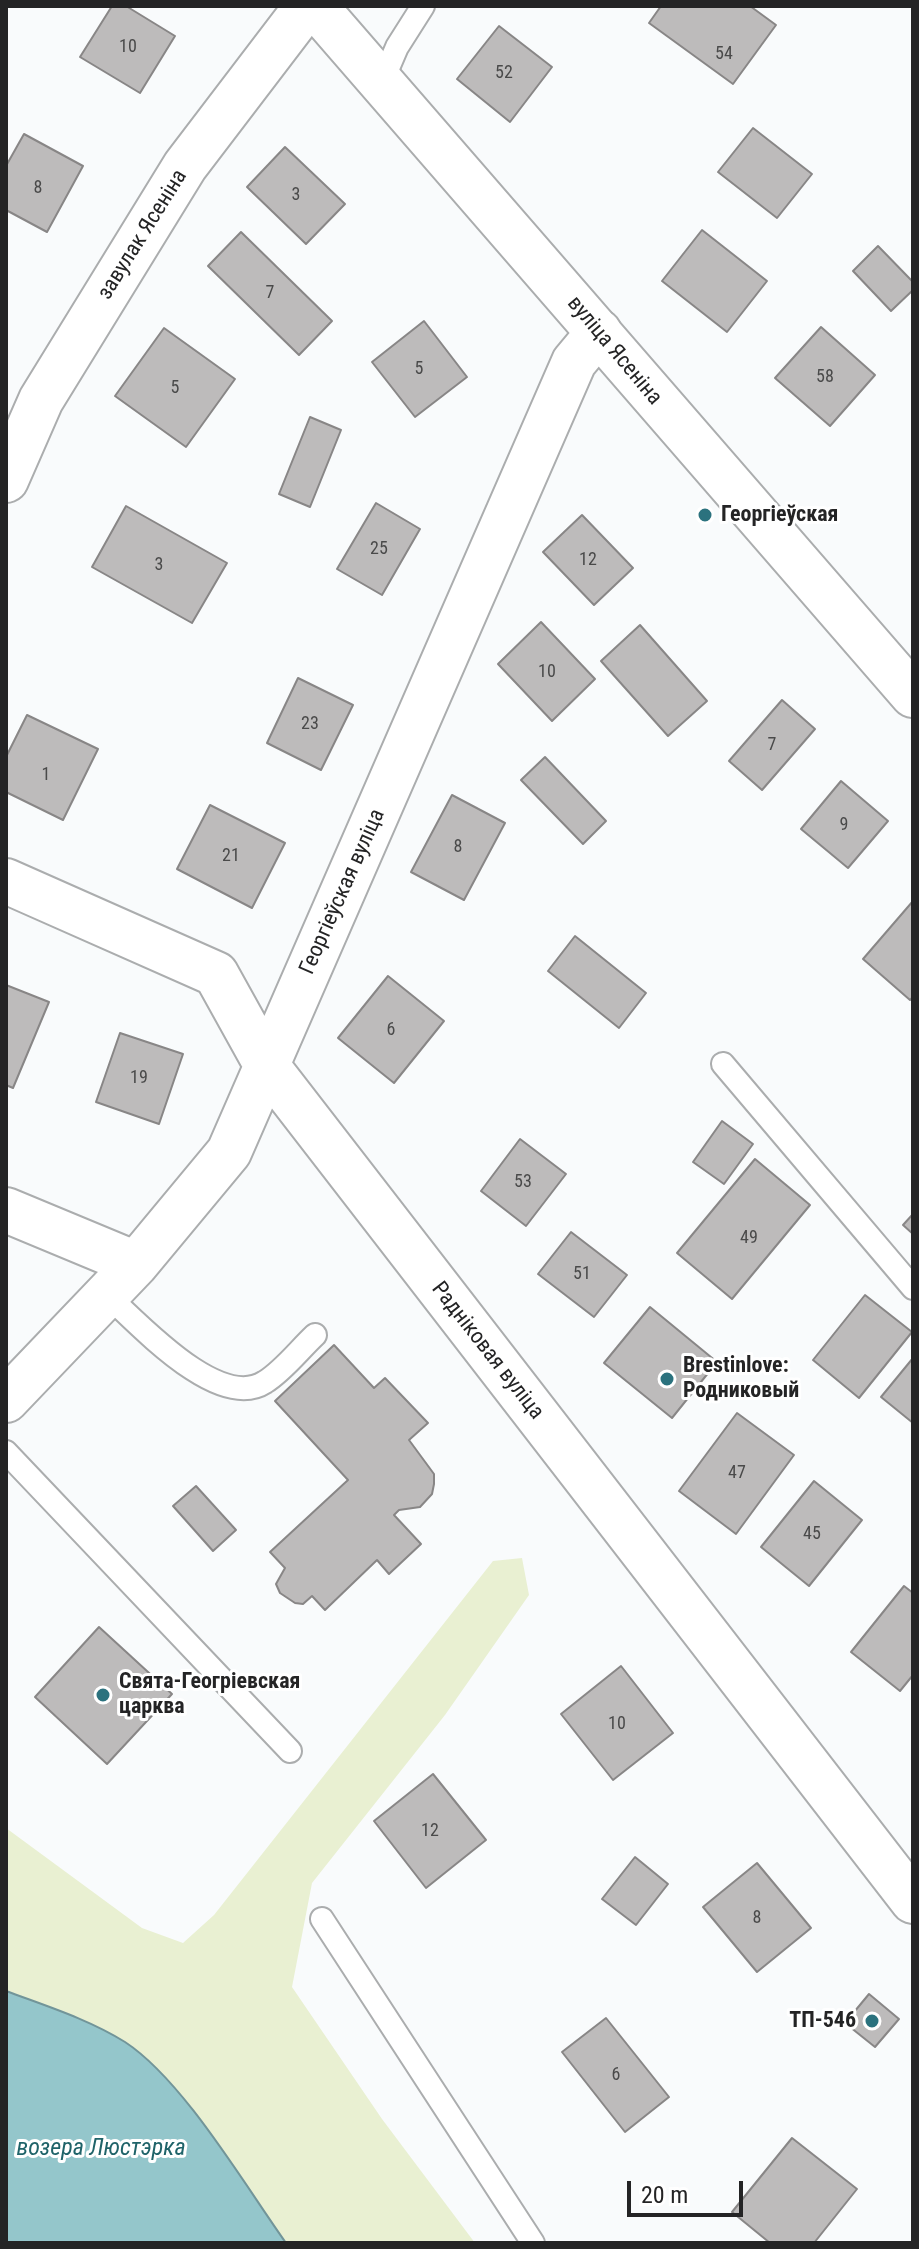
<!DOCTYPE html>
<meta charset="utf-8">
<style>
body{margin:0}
#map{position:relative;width:919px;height:2249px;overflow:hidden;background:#f9fbfc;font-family:"Roboto Condensed",sans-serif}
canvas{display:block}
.frame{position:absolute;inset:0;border:8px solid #242425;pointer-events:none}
.scale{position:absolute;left:627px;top:2181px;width:116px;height:36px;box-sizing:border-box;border:4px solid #242425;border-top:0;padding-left:10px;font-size:24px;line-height:28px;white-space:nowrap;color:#242425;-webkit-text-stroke:6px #fff;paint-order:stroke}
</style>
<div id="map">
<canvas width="919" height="2249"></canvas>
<div class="frame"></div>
<div class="scale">20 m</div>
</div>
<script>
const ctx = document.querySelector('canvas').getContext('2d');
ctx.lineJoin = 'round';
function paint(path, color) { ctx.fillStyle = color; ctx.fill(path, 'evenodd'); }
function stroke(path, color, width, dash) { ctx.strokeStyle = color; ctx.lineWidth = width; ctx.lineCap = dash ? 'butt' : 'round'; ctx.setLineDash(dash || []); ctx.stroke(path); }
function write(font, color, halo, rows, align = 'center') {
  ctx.font = font + ' "Roboto Condensed",sans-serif'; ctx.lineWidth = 6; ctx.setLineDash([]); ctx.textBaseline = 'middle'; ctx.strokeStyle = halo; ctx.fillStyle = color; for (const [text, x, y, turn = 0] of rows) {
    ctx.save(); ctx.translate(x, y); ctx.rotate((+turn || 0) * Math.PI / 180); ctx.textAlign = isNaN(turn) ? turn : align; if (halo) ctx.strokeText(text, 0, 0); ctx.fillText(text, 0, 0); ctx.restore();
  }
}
paint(new Path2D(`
 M522 1558 529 1595 445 1715 312 1883 292 1987 382 2119 475 2243H286L161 2073 93 2025 6 1991V1828L142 1928 183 1943 214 1915 493 1561Z`), '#e9f0d2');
const water = new Path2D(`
 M6 1991C46 2006 88 2019 125 2042 183 2080 244 2184 286 2243H6Z`);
paint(water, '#94c6cb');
stroke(water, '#729599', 2);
const building = new Path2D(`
 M112 6H126L175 36 140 93 80 57Z
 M661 6H750L776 25 733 84 649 23Z
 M499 26 552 67 510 122 457 79Z
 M753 128 812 174 777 218 718 172Z
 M24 134 83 166 47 232 6 210V166Z
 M285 147 345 204 306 244 247 187Z
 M702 230 767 281 727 332 662 281Z
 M241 232 332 321 299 355 208 266Z
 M878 246 913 282V290L891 311 853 271Z
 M424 321 467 377 415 417 372 362Z
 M821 327 875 375 830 426 775 378Z
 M164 328 235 379 186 447 115 396Z
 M310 417 341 430 310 507 279 494Z
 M376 503 420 529 382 595 337 569Z
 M126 506 227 563 192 623 92 567Z
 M582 515 633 568 594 605 543 552Z
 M541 622 595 679 552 721 498 664Z
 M640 625 707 701 668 736 601 661Z
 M298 678 353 705 321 770 267 743Z
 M782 700 815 729 762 790 729 761Z
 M27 715 98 749 63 820 6 792V757Z
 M545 757 606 821 583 844 521 780Z
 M841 781 888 821 848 868 801 829Z
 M452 795 505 823 464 900 411 872Z
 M210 805 285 843 252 908 177 869Z
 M913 901V997L910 1000 863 959Z
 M575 936 646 993 619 1028 548 971Z
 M388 976 444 1021 394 1083 338 1038Z
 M6 985 49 1002 13 1088 6 1085Z
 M120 1033 183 1054 159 1124 96 1102Z
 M722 1121 753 1144 724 1184 693 1162Z
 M520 1139 566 1174 526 1226 481 1191Z
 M755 1159 810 1205 732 1299 677 1253Z
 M913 1214V1234L903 1225Z
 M571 1232 627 1275 594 1317 538 1274Z
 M865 1295 912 1332 859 1398 813 1360Z
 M650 1307 717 1362 672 1418 604 1363Z
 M334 1345 374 1388 385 1378 428 1423 409 1440 434 1474V1484L432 1494 420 1507 399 1510 394 1515 421 1544 389 1574 377 1560 325 1610 312 1596 303 1604 295 1603 280 1593 276 1584 285 1568 270 1552 348 1480 275 1401Z
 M913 1358V1423L881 1397Z
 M737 1413 794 1455 736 1534 679 1491Z
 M814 1481 862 1520 809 1586 761 1547Z
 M196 1486 236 1530 213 1551 173 1506Z
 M904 1586 913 1593V1675L900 1691 851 1652Z
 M99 1627 172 1694 107 1764 35 1697Z
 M621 1666 673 1733 613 1780 561 1714Z
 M433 1774 486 1840 426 1888 374 1821Z
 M635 1857 668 1884 636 1925 602 1899Z
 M757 1863 811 1928 757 1972 703 1907Z
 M869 1994 899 2019 875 2047 845 2023Z
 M606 2018 669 2097 625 2132 562 2052Z
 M792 2138 857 2189 814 2243H770L732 2212Z`);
paint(building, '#bdbbbb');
stroke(building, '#888686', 2);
const lane = new Path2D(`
 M382 82 397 47 423 6
 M723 1064 913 1288
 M107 1295C139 1324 219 1412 265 1382 283 1371 299 1350 315 1335
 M6 1452 290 1751
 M322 1919 533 2243`);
const street = new Path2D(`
 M6 480 41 400 185 166 307 6
 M6 881 216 974 267 1066 913 1901
 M6 1210 136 1264
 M6 1400 136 1264 229 1152 574 362 599 332`);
const secondary = new Path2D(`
 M315 6 913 695`);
stroke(lane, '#abadae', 26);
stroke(street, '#abadae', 48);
stroke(secondary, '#abadae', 48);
stroke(lane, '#fff', 22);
stroke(street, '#fff', 44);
stroke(secondary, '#fff', 44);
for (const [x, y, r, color] of [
 [705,515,8,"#2b727e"],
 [667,1379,8,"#2b727e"],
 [103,1695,8,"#2b727e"],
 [872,2021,8,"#2b727e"]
]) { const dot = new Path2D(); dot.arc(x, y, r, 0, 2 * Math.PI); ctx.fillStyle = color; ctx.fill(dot); stroke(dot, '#fff', 3); }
write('18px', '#4a4a4a', null, [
 ["10",128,47],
 ["54",724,54],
 ["52",504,73],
 ["8",38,188],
 ["3",296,195],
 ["7",270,293],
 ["5",419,369],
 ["58",825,377],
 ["5",175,388],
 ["25",379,549],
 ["12",588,560],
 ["3",159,565],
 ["10",547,672],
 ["23",310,724],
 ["7",772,745],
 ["1",46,775],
 ["9",844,825],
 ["8",458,847],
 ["21",231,856],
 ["6",391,1030],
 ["19",139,1078],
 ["53",523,1182],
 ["49",749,1238],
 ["51",582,1274],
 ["47",737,1473],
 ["45",812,1534],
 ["10",617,1724],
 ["12",430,1831],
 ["8",757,1918],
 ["6",616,2075]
]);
write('22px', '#242425', '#fff', [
 ["завулак Ясеніна",143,235,-58],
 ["вуліца Ясеніна",614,351,50],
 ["Георгіеўская вуліца",343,892,-66],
 ["Радніковая вуліца",487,1351,52]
]);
write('bold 22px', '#242425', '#fff', [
 ["Георгіеўская",721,515],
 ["Brestinlove:",683,1366],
 ["Родниковый",683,1391],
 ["Свята-Геогріевская",119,1682],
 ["царква",119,1707],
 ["ТП-546",856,2021,"right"]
], 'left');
write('italic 24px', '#1f6369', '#fff', [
 ["возера Люстэрка",101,2149]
]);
</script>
